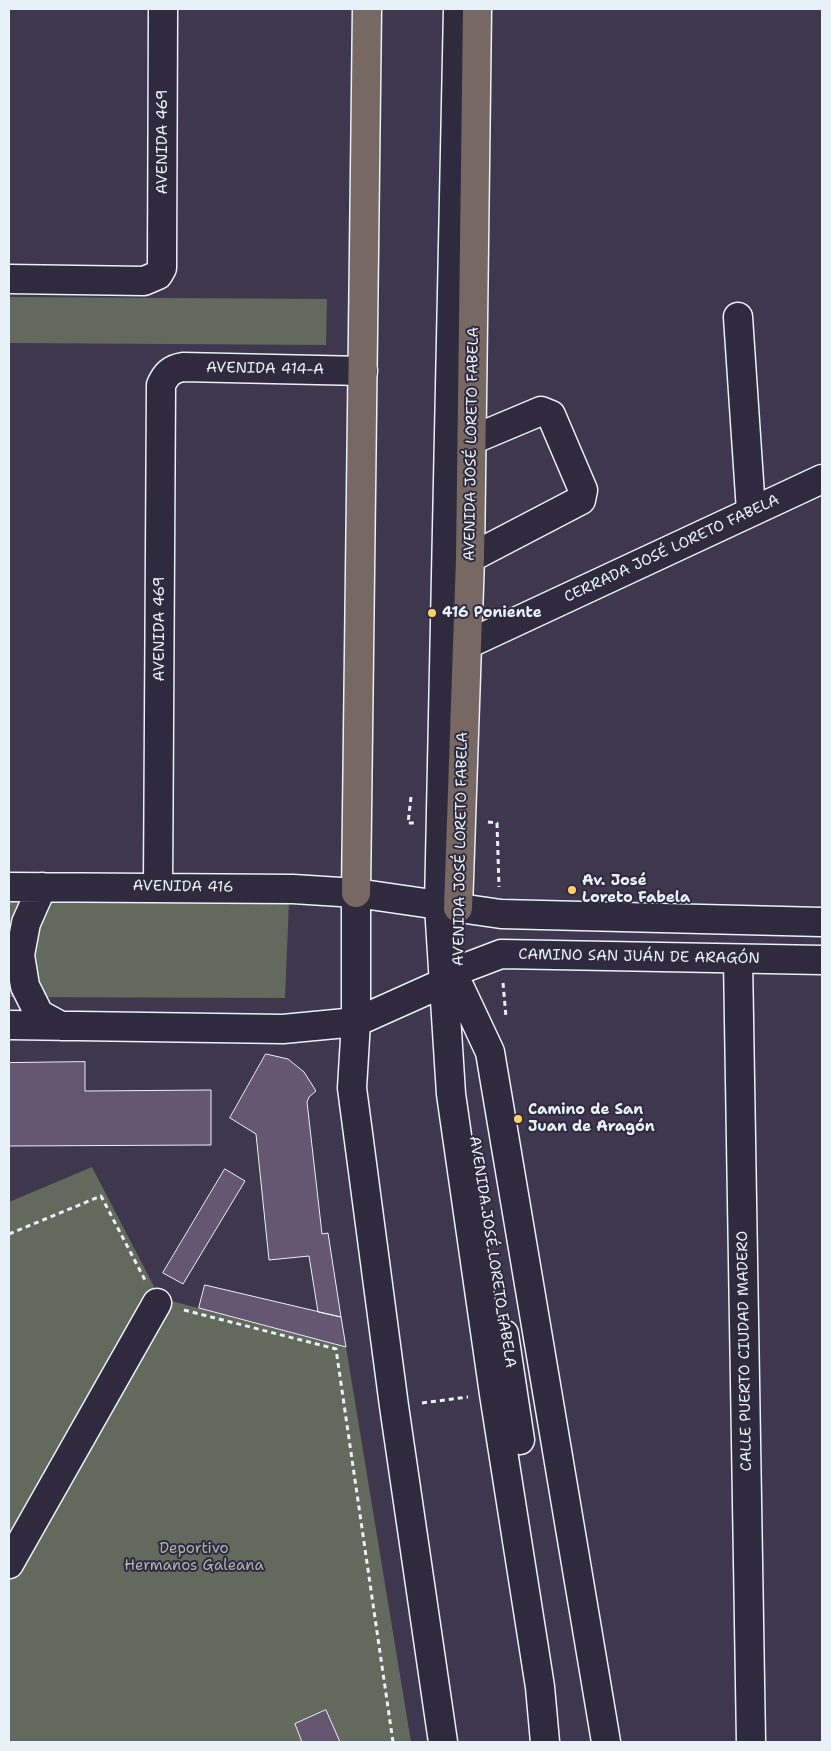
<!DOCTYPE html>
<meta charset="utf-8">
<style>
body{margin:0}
#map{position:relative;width:831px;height:1751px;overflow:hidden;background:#3f374d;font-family:"Shantell Sans",sans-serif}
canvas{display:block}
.frame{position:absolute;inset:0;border:10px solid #e8f1f8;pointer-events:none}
</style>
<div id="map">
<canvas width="831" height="1751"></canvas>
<div class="frame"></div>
</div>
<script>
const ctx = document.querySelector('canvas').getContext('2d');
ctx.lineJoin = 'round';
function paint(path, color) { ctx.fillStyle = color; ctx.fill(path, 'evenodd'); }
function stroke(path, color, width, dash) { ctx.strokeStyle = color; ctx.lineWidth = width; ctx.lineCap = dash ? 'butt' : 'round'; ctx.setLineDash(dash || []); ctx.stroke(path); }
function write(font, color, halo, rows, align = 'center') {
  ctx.font = font + ' "Shantell Sans",sans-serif'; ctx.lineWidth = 4; ctx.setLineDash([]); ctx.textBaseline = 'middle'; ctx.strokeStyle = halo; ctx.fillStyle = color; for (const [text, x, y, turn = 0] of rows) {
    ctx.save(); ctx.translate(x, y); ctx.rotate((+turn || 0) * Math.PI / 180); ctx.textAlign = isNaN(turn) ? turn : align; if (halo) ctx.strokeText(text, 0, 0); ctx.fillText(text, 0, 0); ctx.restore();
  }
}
paint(new Path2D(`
 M9 297 327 299 326 345 9 343Z
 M9 899 289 901 285 998 9 997Z
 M92 1167 160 1298 346 1347 411 1742H9V1202Z`), '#63695c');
const building = new Path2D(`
 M266 1054 288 1059 304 1072 316 1091 309 1097 307 1102 322 1234 328 1233 341 1317 318 1312 309 1256 269 1260 256 1134 230 1118Z
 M85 1062V1091L211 1090V1145L9 1146V1063Z
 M225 1169 245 1181 183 1284 163 1273Z
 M205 1285 341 1317 346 1347 199 1308Z
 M326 1710 340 1742H302L295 1724Z`);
paint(building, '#655671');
stroke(building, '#e8f1f8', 1);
const minor = new Path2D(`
 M458 9 439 906 451 1094 494 1394 540 1687 545 1742
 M9 279 144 281 158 275 162 268 163 9
 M738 317 751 511
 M470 558 581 500 583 490 551 415 541 411 472 440
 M468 644 822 479
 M9 887 293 889 356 893 501 914 822 922
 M42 887 26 923 20 955 25 986 39 1014 61 1026
 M158 887 161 385C166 374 171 369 183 367L363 371
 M356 893V1022L352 1088 394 1406 443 1742
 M738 960 751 1742
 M460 988 490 1052 606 1742
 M9 1025 283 1029 356 1022 443 983 459 970 501 954 822 960
 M504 1334 520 1440
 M9 1564 157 1303`);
const major = new Path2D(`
 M356 893 367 9
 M458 908 470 558 477 9`);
stroke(minor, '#e8f1f8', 31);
stroke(major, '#e8f1f8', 31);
stroke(new Path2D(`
 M411 797 408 823H414
 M488 822 497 823 499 887
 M503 983 506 1017
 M9 1234 101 1196 145 1280
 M184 1310 336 1349 393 1742
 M422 1403 468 1397`), '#e8f1f8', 3, [5, 4]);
stroke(minor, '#2f2a3d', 28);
stroke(major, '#776864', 28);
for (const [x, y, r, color] of [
 [432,613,5,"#ffd166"],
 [572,890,5,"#ffd166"],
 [518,1119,5,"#ffd166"]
]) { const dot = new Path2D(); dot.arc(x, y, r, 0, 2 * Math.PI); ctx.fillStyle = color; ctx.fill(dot); stroke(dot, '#2f2a3d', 2); }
write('15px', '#e8f1f8', '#2f2a3d', [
 ["AVENIDA 469",163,142,-90],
 ["AVENIDA 414-A",265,369,1],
 ["AVENIDA JOSÉ LORETO FABELA",472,444,-89],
 ["CERRADA JOSÉ LORETO FABELA",672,549,-25],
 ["AVENIDA 469",160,629,-90],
 ["AVENIDA JOSÉ LORETO FABELA",461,849,-89],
 ["AVENIDA 416",183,887,1],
 ["CAMINO SAN JUÁN DE ARAGÓN",639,957,1],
 ["AVENIDA JOSÉ LORETO FABELA",492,1252,81],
 ["CALLE PUERTO CIUDAD MADERO",745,1351,-91]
]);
write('bold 15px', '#e8f1f8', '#2f2a3d', [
 ["416 Poniente",442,613],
 ["Av. José",582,881],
 ["Loreto Fabela",582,898],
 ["Camino de San",528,1110],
 ["Juan de Aragón",528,1127]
], 'left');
write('15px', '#acb4b2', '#2f2a3d', [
 ["Deportivo",194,1549],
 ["Hermanos Galeana",194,1566]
]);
</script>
